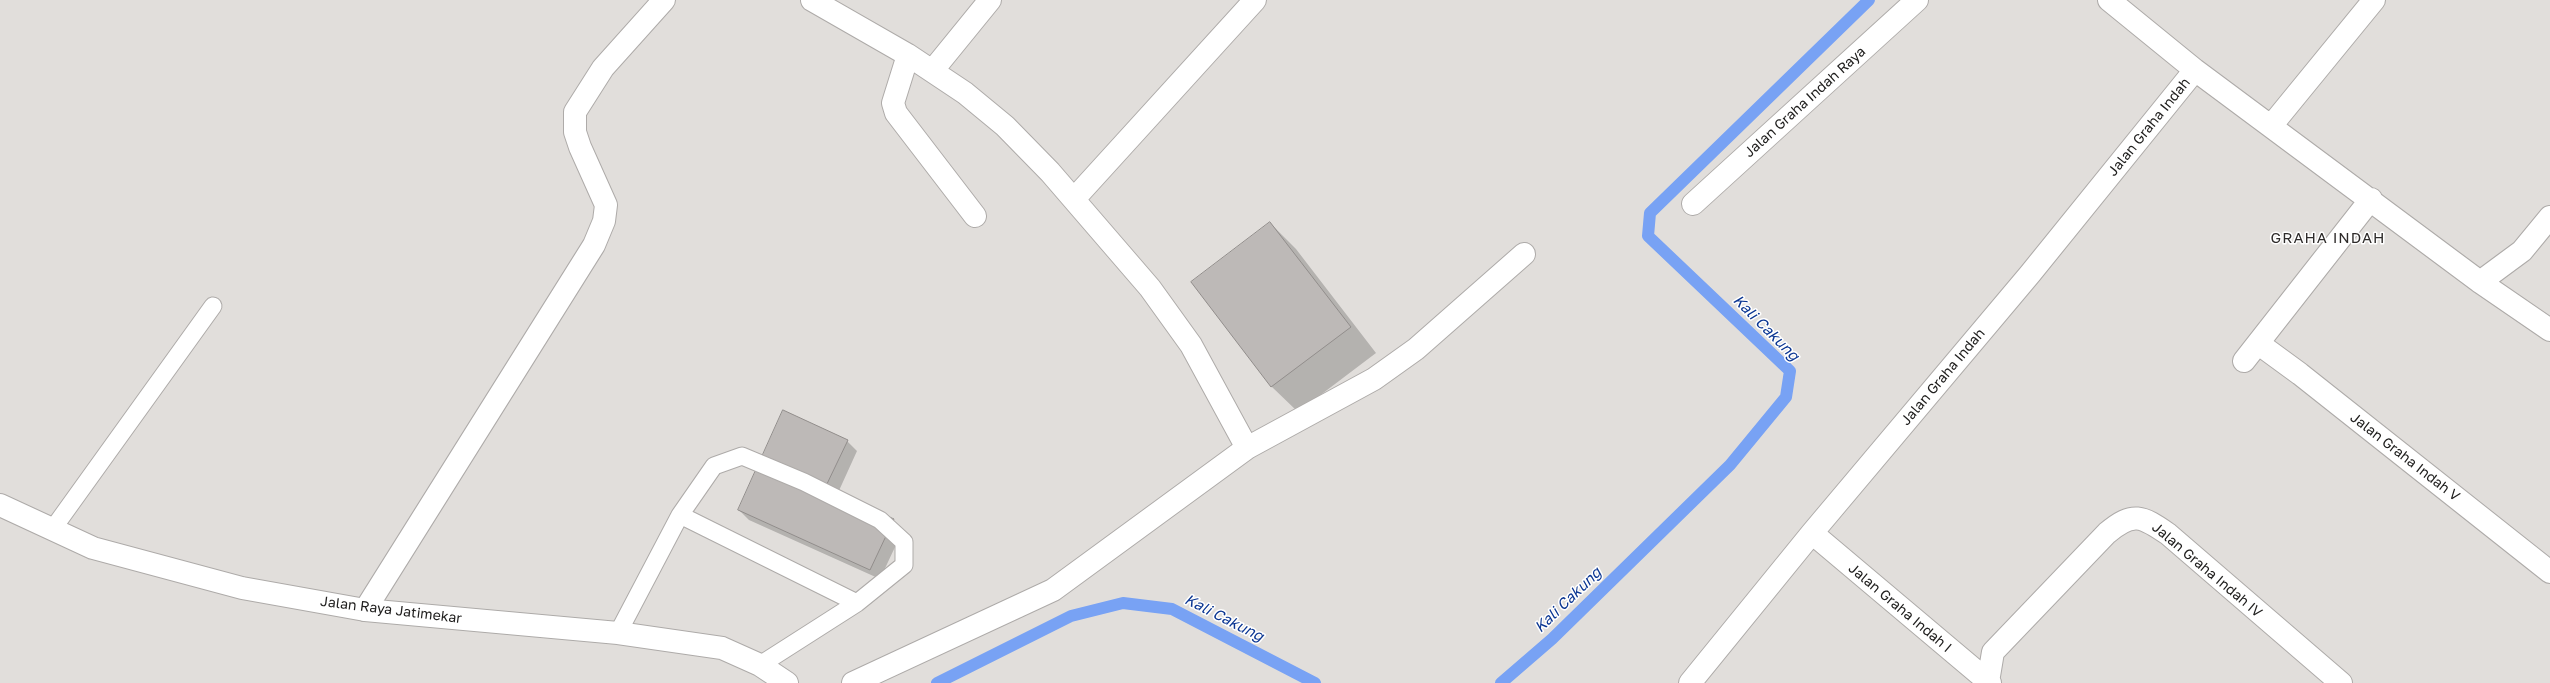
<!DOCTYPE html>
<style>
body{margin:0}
canvas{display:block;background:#e1dedb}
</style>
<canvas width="2550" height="683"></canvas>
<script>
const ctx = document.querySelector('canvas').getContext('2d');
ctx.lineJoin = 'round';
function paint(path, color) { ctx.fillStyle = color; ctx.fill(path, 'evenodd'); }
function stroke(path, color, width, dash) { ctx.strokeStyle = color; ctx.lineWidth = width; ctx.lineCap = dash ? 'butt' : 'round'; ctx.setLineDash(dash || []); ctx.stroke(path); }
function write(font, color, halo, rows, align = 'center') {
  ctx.font = font + ' "Golos Text",sans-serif'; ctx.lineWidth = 3; ctx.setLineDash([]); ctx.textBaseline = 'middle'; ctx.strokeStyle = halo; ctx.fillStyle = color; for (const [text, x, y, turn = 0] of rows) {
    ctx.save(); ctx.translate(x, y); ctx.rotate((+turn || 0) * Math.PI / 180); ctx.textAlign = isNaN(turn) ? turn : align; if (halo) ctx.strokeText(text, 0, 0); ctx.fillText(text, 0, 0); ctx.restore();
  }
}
paint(new Path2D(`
 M1270 223 1296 249 1376 353 1298 412 1272 387 1192 282Z
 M847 441 857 451 837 495 893 520 903 530 880 579 749 520 739 510Z`), '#0003');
stroke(new Path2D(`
 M937 683 1071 616 1123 603 1172 609 1315 683
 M1501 683 1552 639 1730 465 1786 397 1790 371 1648 236 1650 213 1869 0`), '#78a2f4', 12);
const building = new Path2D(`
 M1270 222 1351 327 1271 387 1191 282Z
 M783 410 848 440 825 488 894 519 870 570 738 510Z`);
paint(building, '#bdb9b7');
stroke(building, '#918d8b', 1);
const lane = new Path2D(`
 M680 515 857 603
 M52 530 213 306
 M618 633 680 515 714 466 742 456 804 482 880 520 904 542V565L857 603 760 665`);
const street = new Path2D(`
 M812 0 908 55 965 93 1005 126 1050 172 1150 288 1191 345 1247 448
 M2109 0 2195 70 2480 282 2550 330
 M908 55 893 103 896 113 975 216
 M933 70 990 0
 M2271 126 2374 0
 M1074 199 1255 0
 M1693 204 1917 0
 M2480 282 2522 251 2550 217
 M2259 344 2300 374 2550 572
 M2244 361 2371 199
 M1812 533 1990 683
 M365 610 594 245 604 221 606 205 580 147 575 132V112L603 68 664 0
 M1988 682 1993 652 2107 533C2133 511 2142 516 2168 534L2341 683
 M853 683 1053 590 1247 448 1374 379 1416 349 1524 254
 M1690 683 1812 533 2030 274 2195 70`);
const primary = new Path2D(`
 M0 505 93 548 242 588 365 610 618 633 722 648 760 665 787 683`);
stroke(lane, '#aeaba9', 19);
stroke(street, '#aeaba9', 24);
stroke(primary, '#aeaba9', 24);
stroke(lane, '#fff', 17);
stroke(street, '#fff', 22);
stroke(primary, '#fff', 22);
write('14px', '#21201f', '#fff', [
 ["Jalan Graha Indah Raya",1805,102,-42],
 ["Jalan Graha Indah",2149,127,-51],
 ["Jalan Graha Indah",1943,377,-50],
 ["Jalan Graha Indah V",2405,457,38],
 ["Jalan Graha Indah IV",2207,570,40],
 ["Jalan Graha Indah I",1900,608,40],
 ["Jalan Raya Jatimekar",391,610,7]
]);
ctx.letterSpacing = '1px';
write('15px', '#2e2b2a', '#fff', [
 ["GRAHA INDAH",2328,238]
]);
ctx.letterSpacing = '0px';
write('italic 15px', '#0b3692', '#fff', [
 ["Kali Cakung",1766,328,45],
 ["Kali Cakung",1568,600,-44],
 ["Kali Cakung",1224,618,27]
]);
</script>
